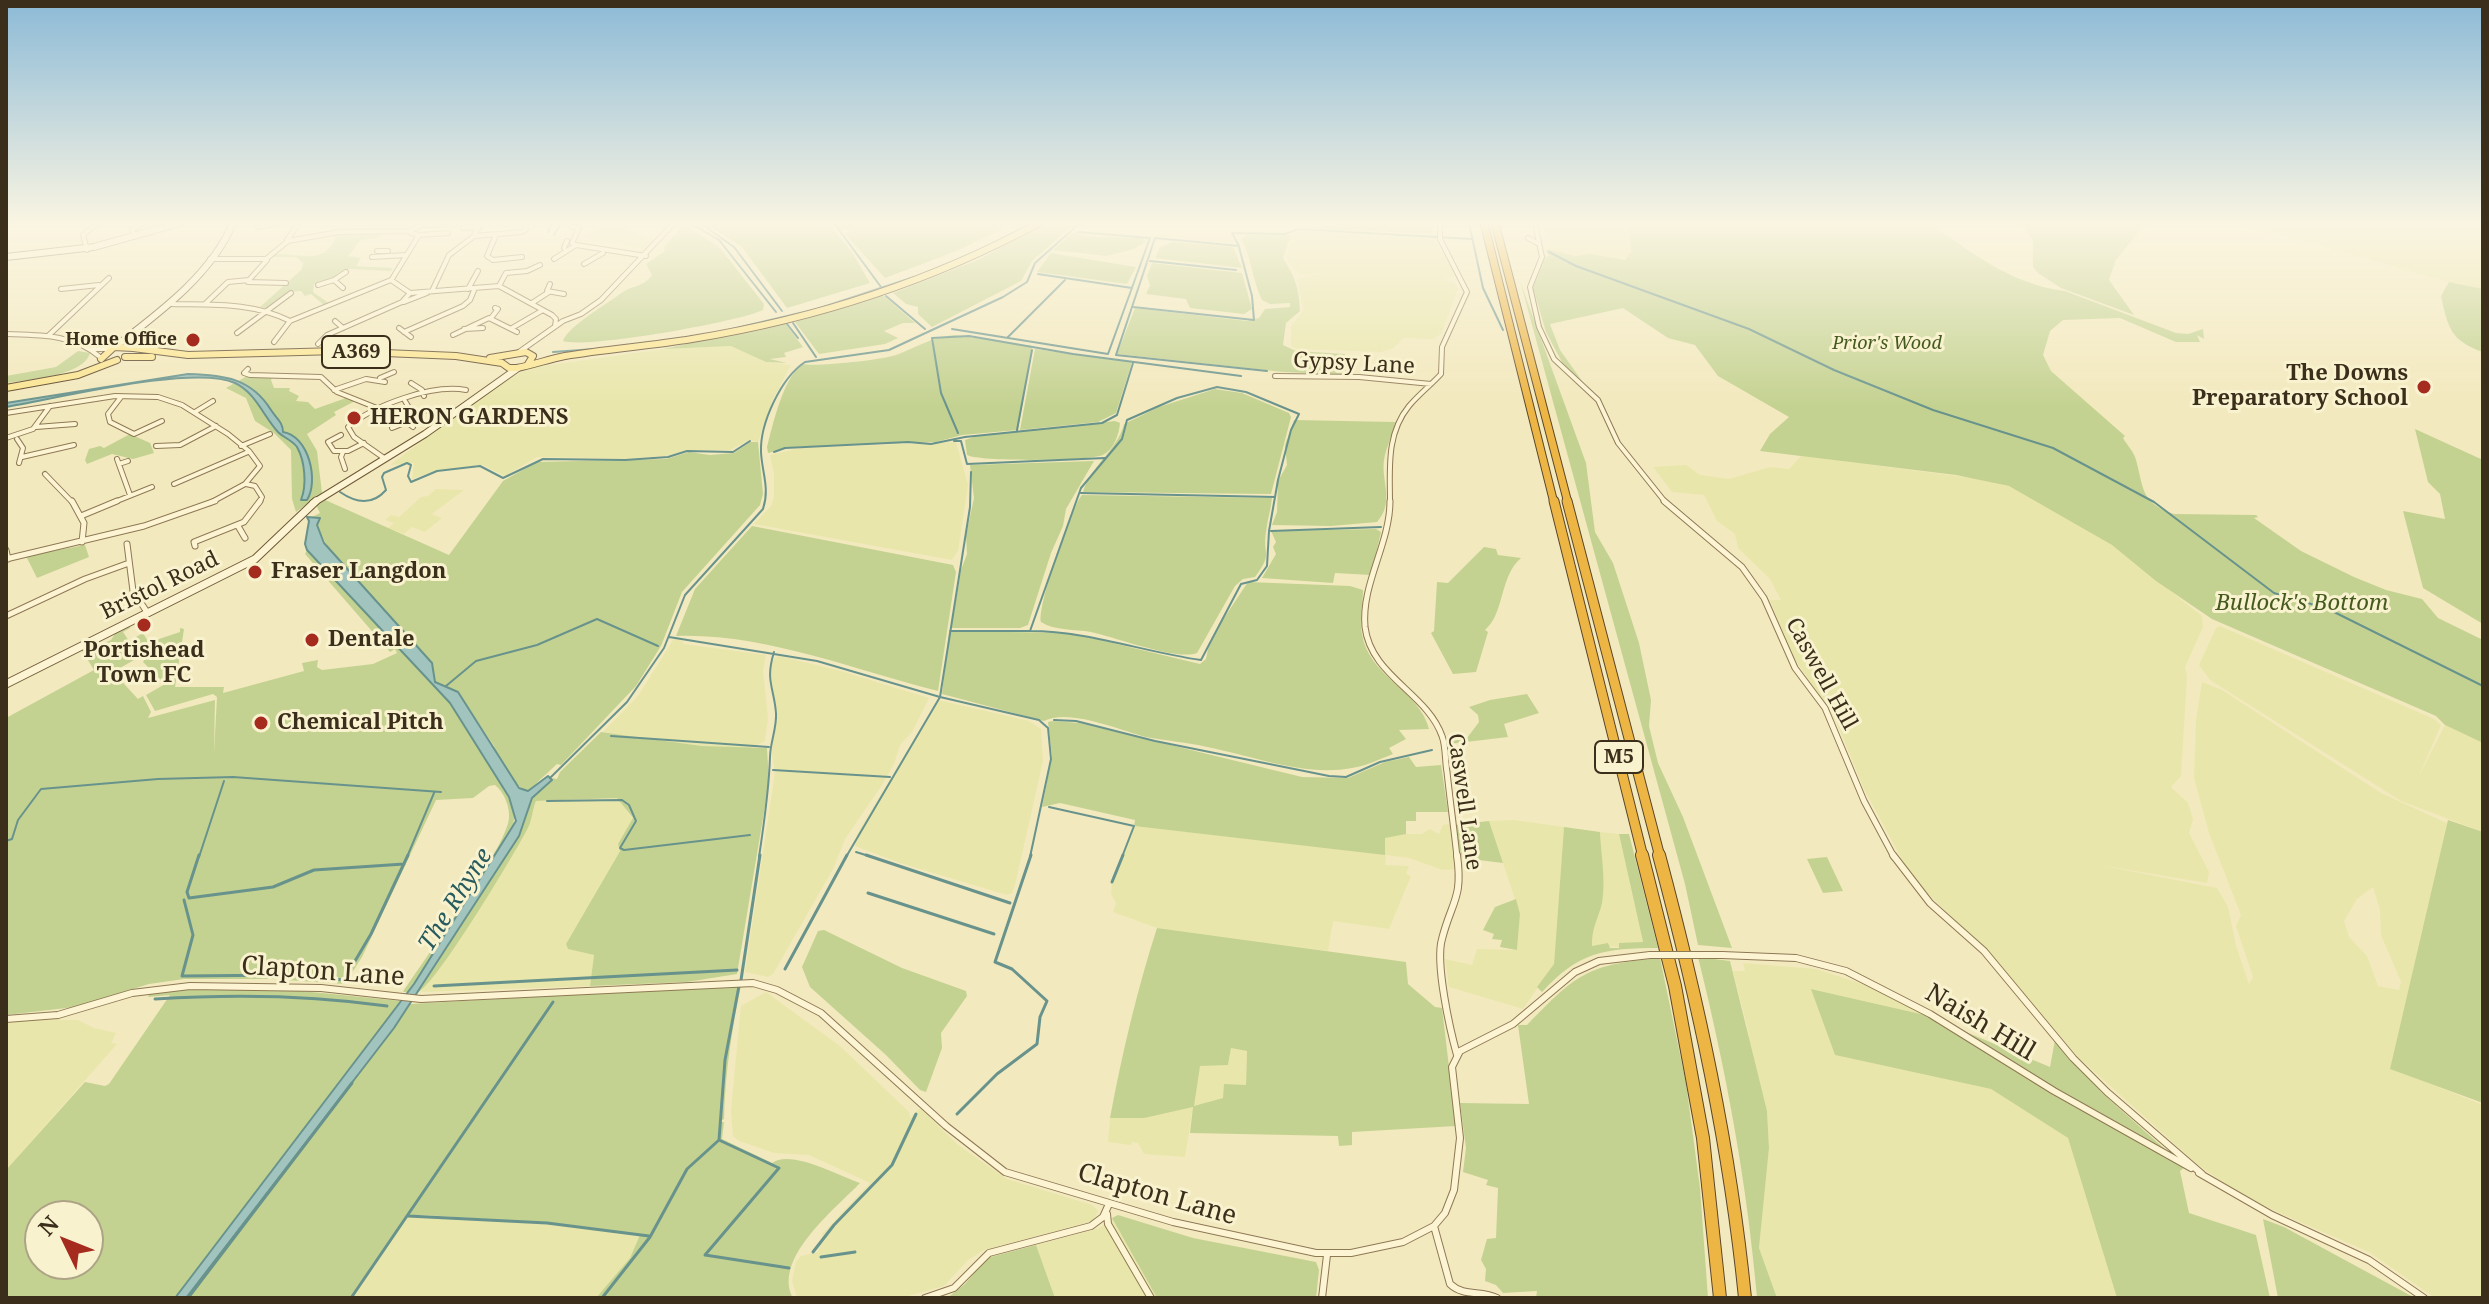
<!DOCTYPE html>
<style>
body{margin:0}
#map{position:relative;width:2489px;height:1304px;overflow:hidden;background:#f3e9be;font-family:"Noto Serif",serif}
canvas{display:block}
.frame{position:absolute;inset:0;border:8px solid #3b2e1b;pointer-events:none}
.north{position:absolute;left:24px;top:1200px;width:80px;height:80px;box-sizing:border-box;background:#f9f2cf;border:2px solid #ada487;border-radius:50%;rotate:313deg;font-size:22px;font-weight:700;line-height:32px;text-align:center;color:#3b2e1b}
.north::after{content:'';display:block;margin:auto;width:28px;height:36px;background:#a42b1e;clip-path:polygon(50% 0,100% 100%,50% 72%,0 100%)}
</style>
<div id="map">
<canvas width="2489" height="1304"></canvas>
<div class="frame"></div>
<div class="north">N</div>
</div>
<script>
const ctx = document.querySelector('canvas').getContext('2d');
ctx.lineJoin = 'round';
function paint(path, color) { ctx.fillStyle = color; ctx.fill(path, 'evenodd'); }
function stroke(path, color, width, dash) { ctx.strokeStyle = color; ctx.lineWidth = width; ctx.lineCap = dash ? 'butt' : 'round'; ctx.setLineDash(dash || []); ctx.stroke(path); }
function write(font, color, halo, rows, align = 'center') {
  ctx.font = font + ' "Noto Serif",serif'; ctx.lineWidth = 6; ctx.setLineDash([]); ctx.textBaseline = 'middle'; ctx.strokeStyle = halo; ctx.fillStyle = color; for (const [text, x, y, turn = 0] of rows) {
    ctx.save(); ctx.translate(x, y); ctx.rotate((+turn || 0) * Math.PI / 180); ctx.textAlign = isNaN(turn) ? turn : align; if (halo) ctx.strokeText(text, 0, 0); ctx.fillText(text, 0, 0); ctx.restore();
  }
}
paint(new Path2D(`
 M604 223 628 225 625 228 656 240 647 250 585 237Z
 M1541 223H1628L1630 254 1625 260 1551 252Z
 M2239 223H2483V289L2449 282Z
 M1299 230 1433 238 1456 276 1443 280 1454 282 1458 289 1441 334 1433 339 1404 338 1393 348 1382 352 1297 349 1291 346V326L1303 311 1297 278 1327 273 1300 275 1287 261V252L1294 233Z
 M725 346 737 347 766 362 791 365 772 401 758 442 749 440 730 450H688L665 456 628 459 537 457 505 476 483 465 438 470 412 479 414 463 390 465 489 391 528 368 663 349Z
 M956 442 968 485 958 551 952 560 754 524 771 506 774 497V474L770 455 800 448Z
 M1801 456 1981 479 2018 489 2112 545 2202 616 2203 627 2185 667 2187 676 2181 776 2171 787 2188 803 2193 819 2189 833 2209 872 2207 883 2099 865 2217 888 2228 907 2236 946 2249 984 2253 977 2236 926 2241 915 2209 833 2194 778 2196 720 2202 682 2222 690 2381 793 2451 825 2411 1076 2483 1105V1298H2435L2369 1252 2277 1212 2234 1190 2197 1164 2078 1057 1997 961 1912 878 1864 789 1836 721 1792 655 1770 600H1781L1770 579 1738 548 1735 534 1717 521 1704 495 1672 492 1653 467 1686 465 1700 475 1729 479 1770 467 1789 469ZM2373 887 2380 910 2381 935 2401 982 2399 990 2378 986 2367 956 2349 937 2344 921 2357 899Z
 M436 489 464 490 432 514 442 518 425 532 412 527 404 534 388 528 394 523 385 520 391 515 399 517 421 497 428 496Z
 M2220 626 2434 719 2441 725 2418 778 2445 725 2483 743V832L2401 801 2210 680 2199 665 2216 628Z
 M675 637 680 638 684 644 766 655 763 671 768 718 765 741 751 748 702 746 603 732 638 696Z
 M779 656 841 671 929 698 912 732 900 745 894 764 882 785 845 839 833 869 773 974 768 977 745 972 775 773 772 754 776 713 770 669 773 659Z
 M938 700 1029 721 1041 729 1043 761 1015 885 1012 893 1007 895 900 863 855 846 857 834Z
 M618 798 633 820 618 844 620 850 566 944 568 949 594 955 590 986 421 992 527 831 536 801Z
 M1514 820 1564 827 1554 964 1523 1009 1449 987 1445 959 1472 965 1477 949 1517 950 1520 914 1489 821Z
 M1450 824 1455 869 1443 870 1409 858 1386 855 1385 865 1409 866 1406 874 1411 876 1389 929 1333 921 1328 951 1157 928 1113 912 1116 903 1111 894 1112 882 1134 826 1385 854V838L1394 834H1422L1430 829 1439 834 1443 825Z
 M1600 832 1619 834 1643 943H1620L1619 947 1592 946V924L1601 904 1603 881Z
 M1743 963 1816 969 1869 986 1896 1000 1925 1015 1812 989 1835 1055 1991 1089 2068 1138 2117 1298H1777L1759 1248 1769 1148 1767 1111 1751 1058 1748 1030 1733 971H1745Z
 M766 992 840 1046 909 1112 910 1118 920 1108 958 1145 1007 1179 1092 1205 1098 1211 1093 1221 984 1250 968 1260 944 1286 901 1298H797L792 1281 796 1262 801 1256 818 1252 823 1233 870 1183 809 1155 774 1153 739 1141 733 1136 731 1110 741 1006Z
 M61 1017 60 1020H78L94 1028 116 1033 111 1043 117 1044 6 1170V1023Z
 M1231 1048 1247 1051 1246 1085 1223 1098 1193 1107 1185 1157 1144 1154 1138 1143 1132 1142 1131 1145 1108 1142 1110 1118H1144L1200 1065H1228Z
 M424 1215 547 1223 640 1236 630 1258 596 1298H351L407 1216Z
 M1112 1218 1157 1298H1055L1036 1245 1100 1228Z`), '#e9e6ab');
paint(new Path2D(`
 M704 223H828L852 252 870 283 787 308 742 247Z
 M835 223 995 224 1004 228 959 250 885 278 845 234 851 228 841 231Z
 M1345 223H1433L1432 234 1309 228Z
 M1628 223H1935L1936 227C1976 257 2018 286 2065 291L2176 333 2188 334 2203 329 2204 339 2197 335 2200 342H2176L2120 318 2063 320 2050 331 2043 355 2051 371 2125 436 2123 438C2127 445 2134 452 2136 460 2144 488 2140 503 2174 514L2256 515 2258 517 2254 518 2301 551 2354 577 2386 590 2422 599 2438 618 2483 640V743L2445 725 2436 716 2212 619 2156 581 2112 545 2009 486 1956 475 1760 451 1770 434 1789 417 1718 376 1695 345 1668 338 1623 308 1550 324 1560 350 1582 381 1563 364 1546 332 1533 288 1545 257 1550 256 1546 252 1547 249 1575 256 1590 254 1625 260 1631 252Z
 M2146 223 2116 260 2109 280 2134 315 2061 288 2038 273 2033 267V241L2022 224Z
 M685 224 720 248 764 304 763 310C738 322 586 349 563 341 568 326 607 304 620 294 631 285 643 288 652 275L646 264 665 251 664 247Z
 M1042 225H1073L1032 261 1021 281 932 327 918 314V307L906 304 893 293 980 259Z
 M1073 232 1089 236 1143 238 1146 242 1134 249 1107 256 1053 250Z
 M336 233 382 234 378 238 361 240 348 256 361 258 356 266 393 268 391 271 348 269 342 275 314 284 313 292 330 304 325 306 311 294 305 296 301 291 290 292 266 308 260 307 301 270 303 263 296 257H273L275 254C301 254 329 266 336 233Z
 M1287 234 1291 236 1283 258C1295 276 1299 289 1300 311L1286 323 1283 345 1296 351 1345 354 1346 375 1283 372 1117 354 1135 308 1247 321 1259 318 1265 309 1290 307V303L1270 304 1262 300C1252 280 1252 258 1241 239L1246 235Z
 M1173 242 1233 247 1242 268 1155 258 1160 247Z
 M1051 253 1136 267 1127 284 1037 272Z
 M1152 263 1242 273 1252 309 1244 314 1190 308 1186 299 1146 294 1150 285 1147 276Z
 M1520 281 1586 463 1595 532 1613 563 1639 643 1651 700 1649 726 1658 763 1683 817 1732 948 1698 945 1685 884Z
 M2449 282 2483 289V352C2451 341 2448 328 2441 296Z
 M883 295 915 323H903L884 331 898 338 885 344 819 354 795 322Z
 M785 323 803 347 784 353 786 357 770 359 787 363 766 362 731 346 663 349Z
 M955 335 1032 346 1018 430 962 435 936 442 794 447 768 453 767 447C773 424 783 379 802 364 815 367 882 360 896 355 917 347 932 337 955 335Z
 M1035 349 1132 362 1116 413 1098 422 1020 430Z
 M78 351 90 353C84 376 27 380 6 383V376L56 367Z
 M247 376H273L271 380 274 388H290L289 391 299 396 296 401 308 402 315 409 346 398 355 401 334 412 336 415 307 434 317 451 322 493 296 512 292 499 291 450 274 433 255 421 246 398 226 388Z
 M1215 389 1242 393 1289 413 1291 417 1271 494 1083 492C1091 465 1117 451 1124 424L1159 407Z
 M1294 420 1395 422C1393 435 1386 447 1384 460 1381 482 1395 502 1377 522L1331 526 1272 525 1277 512 1278 481 1287 465 1285 445Z
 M1115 421 1120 423C1119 435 1114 449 1103 455 1090 461 979 462 967 455L965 440 977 436Z
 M2415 429 2483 460V624L2423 588 2403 511 2445 519 2440 494 2428 482Z
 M130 434 150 443 154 453 133 459 112 454 87 464 85 460 89 449 100 446 104 448Z
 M750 442H758L763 494 760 505 682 592 661 646 636 686 561 765 557 764 528 791C515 788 496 760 494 746L458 692 435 682 432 663 328 548 317 525 320 518 312 517 320 513 316 505 323 499 449 555 503 481 537 462 666 459 689 452 710 455 734 453Z
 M1094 461 1066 509 1063 526 1051 553 1028 625 1020 628H951L961 570 967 554 966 535 974 498 970 465Z
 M1082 495 1272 498C1271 509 1267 521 1266 532 1262 555 1274 552 1255 577L1243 579 1235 586 1197 653C1177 661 1115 637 1091 632 1075 629 1055 631 1041 622 1037 607 1071 507 1082 495Z
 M752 526 953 565 956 572 938 691C853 670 765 633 676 636L695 589Z
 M1376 529 1381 532 1371 575 1335 573 1333 583 1262 578 1276 554 1273 547 1276 542 1271 531Z
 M85 545 89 557 37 578 26 556Z
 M1484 547 1496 549 1498 555 1521 558C1499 577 1505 613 1485 630L1488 632 1476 672 1453 674 1431 633 1434 631 1437 582 1448 583Z
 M307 550 450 703 509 797C515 814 516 820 510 835L414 984 408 992H403C423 961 507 847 509 818 510 807 504 792 495 785L489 786 473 798 436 800 362 957 345 984 272 979H184L149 984 75 1007 6 1015V718L94 670 81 649 88 645 94 648 111 640 116 632 129 625 130 628 123 632 129 641 143 633 149 643 141 656 113 672 138 699 143 696 151 712 148 718 215 700 214 753 217 697 213 694 155 711 146 695 165 684 143 662 156 640 180 632V628L184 629 175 687H224L223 693 304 671 302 663 318 660 317 667 322 670 373 664 397 653 395 649 390 652 305 554Z
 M1248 582 1350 586 1363 590C1363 605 1359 620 1362 634 1368 676 1420 691 1429 729L1399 730 1406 739 1389 748 1393 754C1380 759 1366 766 1352 768 1304 777 1254 756 1207 747 1187 742 1166 741 1146 737 1119 730 1069 708 1044 721L942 694 949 631 1071 633 1200 664 1206 659 1208 649 1222 621Z
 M1527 694 1539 713 1504 724 1508 737 1449 744V740L1467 738 1479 722 1478 715 1469 707 1490 700Z
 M1052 721 1080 723 1302 777 1348 778 1385 762 1409 757 1416 767 1441 765 1448 812H1416V821H1406V834L1385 838V855L1134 826 1135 820 1060 803 1042 807 1052 756 1048 722Z
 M601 732 702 746 767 748 769 782 737 974 687 982 590 986 594 955 568 949 566 944 620 851 618 844 633 818 617 798 536 801C532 811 532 821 527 830 513 856 436 985 417 993L519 836 532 798 551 782 552 778 557 779 560 772Z
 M2448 820 2483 832V1103L2390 1069Z
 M1489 821 1503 863 1462 858 1454 825Z
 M1564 827 1600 832C1601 855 1606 880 1602 903 1598 920 1592 926 1592 946L1608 943 1610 948H1619V943L1643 942 1619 834H1629L1658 948C1604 948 1579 952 1542 992L1537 987 1554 964Z
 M1827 857 1843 891 1823 893 1807 859Z
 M1516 899 1520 914 1517 950 1500 947 1502 940 1492 939 1494 934 1483 930 1495 907Z
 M1157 928 1406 962 1408 984 1435 1007 1442 1008 1456 1126 1352 1132V1145L1339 1146 1338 1136 1190 1133 1193 1107 1144 1118H1110C1122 1054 1137 990 1157 928ZM1231 1048 1247 1051 1246 1085 1224 1084 1223 1098 1194 1106 1200 1066 1228 1065Z
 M824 930 902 968 966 991 967 996 941 1033 942 1048 926 1092 920 1090 886 1055 810 987 802 967 818 931Z
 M1698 957 1730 961 1767 1111 1769 1148 1759 1248 1777 1298H1757C1747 1182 1726 1070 1698 957Z
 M1660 958 1686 1083 1700 1188 1708 1298H1536L1537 1291 1503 1293 1496 1285 1485 1281 1486 1269 1481 1260 1487 1239 1496 1238 1498 1188 1486 1185 1488 1180 1463 1172 1466 1148 1460 1103 1529 1104 1518 1025H1527C1578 973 1586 965 1660 958Z
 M741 985C732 1029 725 1073 724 1119L719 1122H724L722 1139 772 1163C790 1149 838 1175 860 1183 835 1209 772 1259 793 1298H596L630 1258 640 1235 547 1223 424 1215 407 1216 351 1298H186L410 1004Z
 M189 989 302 991 401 1001 175 1298H6V1170L85 1082 105 1086 109 1084 170 995 148 997 150 993ZM40 1216H88V1264H40Z
 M1811 989 1925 1015 2050 1067 2055 1040 2102 1093 2185 1167 2180 1171 2189 1213 2256 1235 2270 1298H2117L2068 1138 1991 1089 1835 1055Z
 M1118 1215 1193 1238 1316 1262 1319 1270 1316 1298H1157L1112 1218Z
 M2263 1219 2284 1227 2415 1298H2278Z
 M1036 1245 1055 1298H947L965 1284 987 1258Z`), '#c4d291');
const water = new Path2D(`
 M188 374C224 375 251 378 271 410 276 418 283 422 283 432 309 436 319 481 307 500H301C307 485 305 461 297 447 292 440 284 438 278 432 264 417 255 392 235 383 194 364 55 399 6 407V403Z
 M307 517 320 518 317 525 324 543 432 663 435 682 458 692 519 788 528 791 548 776 552 780 532 798 519 836 394 1028 186 1298H175L414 984 516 821 509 797 450 703 307 550 305 544 309 521Z`);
paint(water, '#a2c4be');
stroke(water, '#68938d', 2);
stroke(new Path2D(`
 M690 223 719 240 776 312
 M700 223 734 247 782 311
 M834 223 881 287
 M978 223 1028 224
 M1469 223 1483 288 1503 330
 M548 232 552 223
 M554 235 561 223
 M994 243 1031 223
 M1549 252 1576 266 1749 329 1834 370 1933 410 2053 448 2154 502 2274 593 2328 609 2483 686
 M1150 261 1236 270
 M1038 274 1132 288
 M886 296 925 329
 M1133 307 1254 320 1252 296 1239 247
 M793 323 816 357
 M787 324 798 338
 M732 329 817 309 914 277
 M952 329 1108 354 1150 238 1078 232
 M1008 337 1065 280
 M553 352 595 349
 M1267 371 1116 355 1155 238 1239 246 1232 233 1285 234 1299 229 1471 239
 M1217 387 1246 392 1299 414 1291 430 1278 480 1269 531 1267 566 1257 580 1241 584 1201 660C1143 652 1089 631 1030 631L1081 488 1122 439 1127 420 1177 398Z
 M1017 430 1032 350
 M958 433 941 393 932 338 969 336 1073 354 1241 376
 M954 441H961L967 464 1105 458
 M774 452 785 448 908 442 931 444 965 437 1102 423 1117 415 1133 363
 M971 472 970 507 940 697 1039 720 1048 728 1051 759 1030 857
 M340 492C356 503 372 506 386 490L382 477 384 473 407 463 411 465 408 476 411 482 437 471 480 466 503 478 543 459 625 460 668 457 687 451 733 452 750 441
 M1081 493 1275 497
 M1271 531 1381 527
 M950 631H1030
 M669 637 817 661 940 697 846 857
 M446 686 476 661 537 645 597 619 658 646
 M1054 720 1076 721 1155 741 1329 776 1346 777 1380 762 1432 750
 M611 736 769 747
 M773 770 890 777
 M550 778 627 702 664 648 685 595 763 509C770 488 762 473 761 452 760 423 781 378 805 362L889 350 1003 297 1027 282 1035 263 1080 223
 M547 801 622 800 629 805 636 821 620 848 624 850 750 835
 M1049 807 1134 826 1122 857
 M6 841 12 839 18 820 41 789 158 779 233 777 441 792
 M856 852 872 857
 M199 857 224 781
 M407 857 434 793
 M759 857C764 824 769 791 770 757 770 743 777 728 776 713 774 687 765 681 774 652`), '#68938d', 2);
stroke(new Path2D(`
 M199 855 187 892 189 898 273 887 314 870 404 864
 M866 855 1010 903
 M1112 882 1123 855
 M868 893 994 934
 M184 900 193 935 182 976 290 975 397 985
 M785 969 847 855
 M345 978 371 934 408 855
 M741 980 760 855
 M434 986 737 970
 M155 999C233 994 310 995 387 1006
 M957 1114 997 1074 1037 1044 1040 1017 1047 1001 1012 969 995 962 1031 855
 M719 1140 779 1168 705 1255 789 1268
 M408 1216 547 1223 649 1236
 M813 1252 834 1225 892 1165 916 1114
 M821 1257 855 1252
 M188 1298 352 1083
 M351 1298 553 1002
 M602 1298 650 1237 687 1169 719 1140 725 1060 739 986`), '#68938d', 3);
const streetFar2 = new Path2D(`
 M1535 223 1542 257 1530 287 1539 327 1554 359 1598 400 1618 443 1666 503
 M426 225 455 224
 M258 227 281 223
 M572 227 579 228 572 243 576 245 646 256
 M463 228 480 227
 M419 235 448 233
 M496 235 487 256 493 260 522 257
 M135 236 132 230 142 223
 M475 236 522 232 526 229 525 223
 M1528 238 1537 243
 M287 240 299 223
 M564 248 567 241
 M87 250 83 235 98 223
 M377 251H388
 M372 257 406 255
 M210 259H266L288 241 339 232 411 231
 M554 259 576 245
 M584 264 603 253
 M392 279 419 235 411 233V230L426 223
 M248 282 286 283
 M550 284 547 291 564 294
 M318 285 334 280
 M499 286 506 273 527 271 540 265
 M343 288 334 280 346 272
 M61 289 99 285
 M468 289 478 271
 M432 291 449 255 473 237 481 223
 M404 302 427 293
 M532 303 549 292
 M170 304C211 305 253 302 290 321L391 280 410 293 499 286 552 315 556 319 555 326
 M205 304 228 282 249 280 267 260
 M491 318 498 309 495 308
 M335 321 343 328
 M399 328 411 337
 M512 328 543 310
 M464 329 483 328
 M404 332 463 306 470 300 475 288
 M237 333 291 293
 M6 334C39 335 74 334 100 357
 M453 335 489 318 517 332
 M48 336 109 278
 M274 342 290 321
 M318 344 327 335 402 302 410 293
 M93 349H110
 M519 352 563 321 581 314 601 300 674 223
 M248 369 244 373 250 375 321 377 337 392 377 408
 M1275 376 1359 377 1431 384
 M380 378 394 372
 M411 383 422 390 424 396
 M334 390 366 379 385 382
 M121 397 108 414 110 422 134 434 162 421
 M405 401 413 414
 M195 412 213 401
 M6 413 115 396 158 397 182 405 228 434 249 451 260 466 245 484 210 503
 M36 427 75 424
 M413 427 408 423 413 414 426 410 433 412
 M392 428 407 422
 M341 435 328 442 334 451H348L364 443
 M6 438 33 429 50 406
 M17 439 23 448 19 463
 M156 446 180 445 216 426
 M241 446 270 434
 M343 452 341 457 345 469
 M22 457 74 445
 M384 458 354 437 348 427C374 405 432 384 466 390
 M117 459 130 495
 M119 464 128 461
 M45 474 73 503
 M174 484 248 452
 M246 484 255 486 262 497 259 503
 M112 503 152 487
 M1390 503C1390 469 1386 434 1409 406 1419 394 1431 385 1441 374L1442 347 1467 292 1440 239V223`);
const streetFar1 = new Path2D(`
 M72 501 84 523 82 542
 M1390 501C1390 544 1361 584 1365 627 1371 676 1427 693 1442 736 1446 746 1445 761 1447 772 1450 800 1454 829 1457 857
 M1664 501 1742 567 1764 598 1795 668 1825 708 1864 801 1894 857
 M81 516 117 501
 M238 526 245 538
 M127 544 133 591 147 612
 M195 546 194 542 244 522 260 501
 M6 550 8 559
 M6 559 144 526 215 501
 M6 616 85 579 129 563`);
const street = new Path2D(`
 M1893 855 1930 903 1984 951 2073 1058 2107 1092 2202 1174
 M1722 955 1796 958 1846 971 1930 1014 2054 1091 2191 1168
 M6 1019 58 1015 132 993 190 986 321 988 421 999 753 983 777 990 821 1013 946 1126 1005 1172 1173 1222 1316 1253H1351L1403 1242 1434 1226 1445 1213 1454 1190 1460 1138 1452 1067 1460 1051 1513 1024 1575 972 1599 961 1650 955
 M1457 1055C1450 1030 1435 963 1442 939 1452 900 1463 899 1457 855
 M2199 1173 2272 1215 2369 1260 2424 1298
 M1107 1214 1108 1224 1151 1298
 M1434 1226 1450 1284C1464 1297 1481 1290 1497 1298
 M925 1298 954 1288 989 1253 1091 1226 1103 1217 1109 1204
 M1322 1298 1327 1255`);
const secondaryFar1 = new Path2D(`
 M6 257 94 247 180 223
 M116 346C159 313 212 274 233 223
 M313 503 425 434 518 368`);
const secondary = new Path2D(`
 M6 684 255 559 316 501`);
const primary = new Path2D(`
 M133 348 188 355 338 351 456 356 502 363
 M125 357H152
 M490 358 526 352 533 356 528 364
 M101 359 114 347 133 348
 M502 363 509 368H517C533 365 549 359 565 356 607 349 650 346 692 339 815 319 930 282 1039 223
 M6 388 78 375 117 360`);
const highwayFar2 = new Path2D(`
 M1484 223 1554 503
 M1495 223 1568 503`);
const highwayFar1 = new Path2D(`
 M1554 501 1643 857
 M1567 501 1660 857`);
const highway = new Path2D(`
 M1642 855 1675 986 1703 1138 1720 1298
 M1659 855C1698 1001 1730 1147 1745 1298`);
stroke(streetFar2, '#8e7955', 6);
stroke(streetFar1, '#8e7955', 7);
stroke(street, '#8e7955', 8);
stroke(secondaryFar1, '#6f5a38', 8);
stroke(secondary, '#6f5a38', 9);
stroke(primary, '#5b462a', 8);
stroke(highwayFar2, '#5b462a', 9);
stroke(highwayFar1, '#5b462a', 11);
stroke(highway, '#5b462a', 14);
stroke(streetFar2, '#fdf4d3', 4);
stroke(streetFar1, '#fdf4d3', 5);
stroke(street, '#fdf4d3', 6);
stroke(secondaryFar1, '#fdf4d3', 6);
stroke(secondary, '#fdf4d3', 7);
stroke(primary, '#fbe591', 6);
stroke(highwayFar2, '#edb544', 7);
stroke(highwayFar1, '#edb544', 9);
stroke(highway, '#edb544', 12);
const streetBridge = new Path2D(`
 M1650 955H1722`);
stroke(streetBridge, '#8e7955', 8, []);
stroke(streetBridge, '#fdf4d3', 6);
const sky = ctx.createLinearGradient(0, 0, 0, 406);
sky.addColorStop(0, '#8cbad7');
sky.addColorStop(0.55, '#faf5e2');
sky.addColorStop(1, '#faf5e200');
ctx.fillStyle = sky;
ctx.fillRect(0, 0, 2489, 406);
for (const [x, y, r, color] of [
 [193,340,8,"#a42b1e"],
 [2424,387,8,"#a42b1e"],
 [354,418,8,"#a42b1e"],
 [255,572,8,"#a42b1e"],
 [144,625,8,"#a42b1e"],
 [312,640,8,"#a42b1e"],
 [261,723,8,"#a42b1e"]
]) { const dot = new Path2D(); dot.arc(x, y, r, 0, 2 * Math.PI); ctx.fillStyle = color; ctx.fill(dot); stroke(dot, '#f9f2cf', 3); }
write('bold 18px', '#3b2e1b', '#f9f2cf', [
 ["Home Office",177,340]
], 'right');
write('italic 18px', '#455a1f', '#f9f2cf', [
 ["Prior's Wood",1887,344]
]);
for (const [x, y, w] of [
 [356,352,68],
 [1619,757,48]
]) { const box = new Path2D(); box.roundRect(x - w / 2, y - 16, w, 32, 6); ctx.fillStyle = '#f9f2cf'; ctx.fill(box); stroke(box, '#3b2e1b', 2); }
write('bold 20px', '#3b2e1b', null, [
 ["A369",356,352],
 ["M5",1619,757]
]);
write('22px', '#3b2e1b', '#f9f2cf', [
 ["Gypsy Lane",1354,364,3],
 ["Bristol Road",160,586,-26],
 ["Caswell Hill",1821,674,61],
 ["Caswell Lane",1464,802,82]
]);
write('bold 22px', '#3b2e1b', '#f9f2cf', [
 ["The Downs",2408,374,"right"],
 ["Preparatory School",2408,399,"right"],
 ["HERON GARDENS",370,418],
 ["Fraser Langdon",271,572],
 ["Dentale",328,640],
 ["Portishead",144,651,"center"],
 ["Town FC",144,676,"center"],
 ["Chemical Pitch",277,723]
], 'left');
write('italic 22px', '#455a1f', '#f9f2cf', [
 ["Bullock's Bottom",2302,604]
]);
write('italic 24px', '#285b5d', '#f9f2cf', [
 ["The Rhyne",456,900,-58]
]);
write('26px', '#3b2e1b', '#f9f2cf', [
 ["Clapton Lane",323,972,4],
 ["Naish Hill",1980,1023,31],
 ["Clapton Lane",1157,1195,16]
]);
</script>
